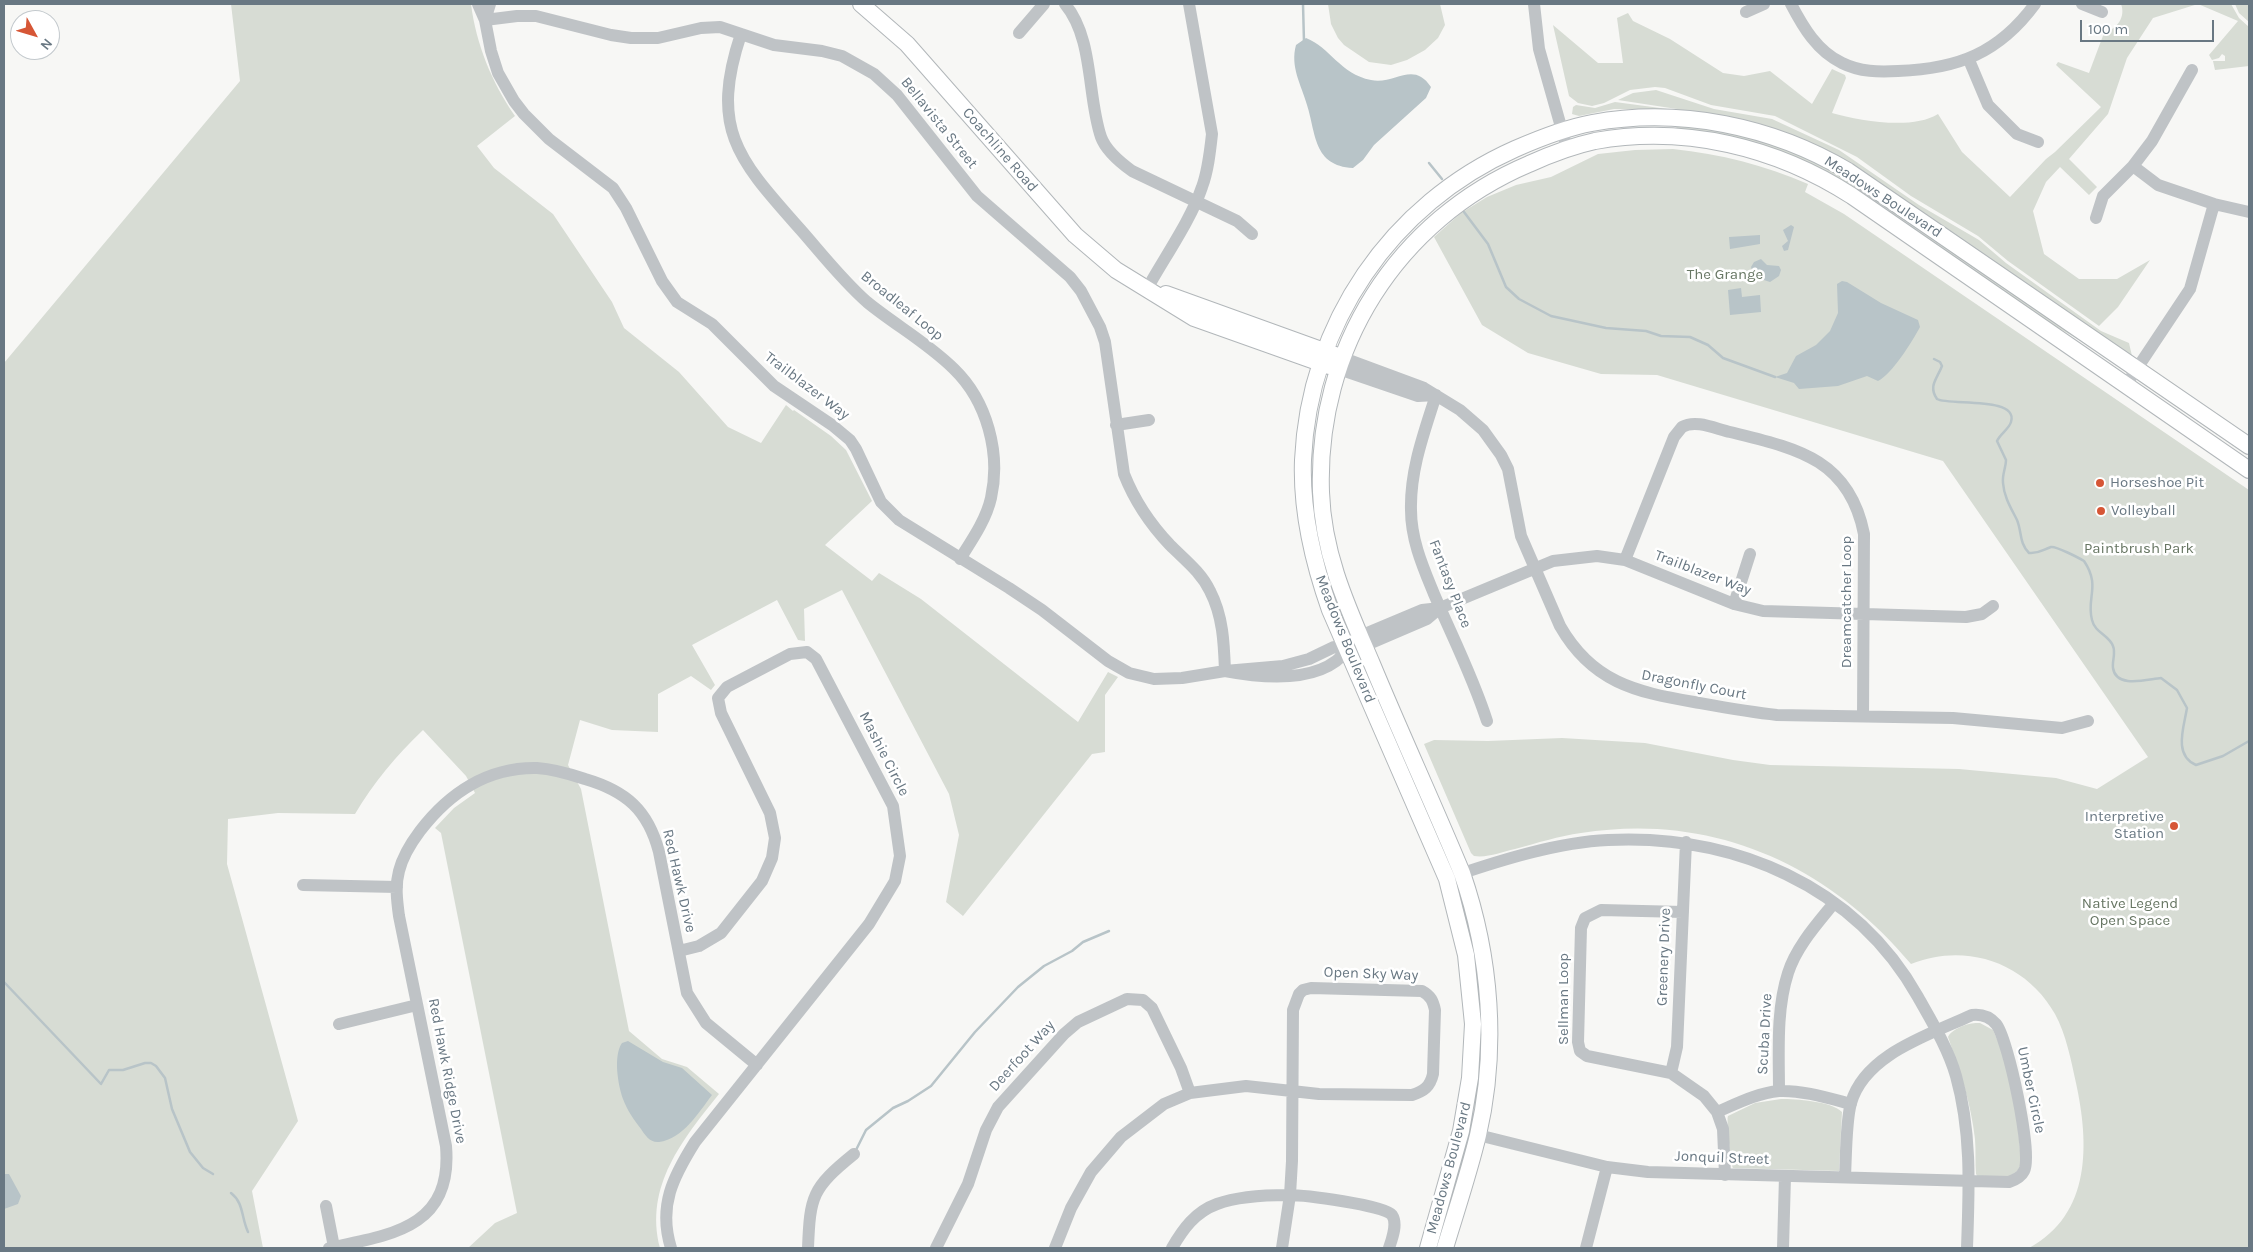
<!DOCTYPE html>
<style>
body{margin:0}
#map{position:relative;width:2253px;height:1252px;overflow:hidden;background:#f7f7f5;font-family:Karla,sans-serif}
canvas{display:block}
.frame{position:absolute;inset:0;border:5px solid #697883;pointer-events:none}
.north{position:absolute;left:10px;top:10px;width:50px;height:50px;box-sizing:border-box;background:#fff;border:1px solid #c3c9cd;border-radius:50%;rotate:129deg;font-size:14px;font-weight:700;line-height:20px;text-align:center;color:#697883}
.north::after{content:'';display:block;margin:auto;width:18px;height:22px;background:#d65636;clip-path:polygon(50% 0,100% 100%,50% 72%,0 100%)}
.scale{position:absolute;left:2080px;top:20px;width:134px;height:22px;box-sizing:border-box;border:2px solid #697883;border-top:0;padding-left:6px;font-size:15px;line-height:18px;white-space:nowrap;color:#697883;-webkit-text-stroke:4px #fff;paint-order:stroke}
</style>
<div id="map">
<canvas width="2253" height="1252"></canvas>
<div class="frame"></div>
<div class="north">N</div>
<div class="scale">100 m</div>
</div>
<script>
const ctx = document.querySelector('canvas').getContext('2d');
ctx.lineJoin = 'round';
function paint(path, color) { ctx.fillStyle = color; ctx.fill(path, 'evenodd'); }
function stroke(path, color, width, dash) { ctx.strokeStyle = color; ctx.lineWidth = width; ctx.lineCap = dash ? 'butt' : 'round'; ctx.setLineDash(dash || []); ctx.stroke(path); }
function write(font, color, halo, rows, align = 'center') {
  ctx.font = font + ' Karla,sans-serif'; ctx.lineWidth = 5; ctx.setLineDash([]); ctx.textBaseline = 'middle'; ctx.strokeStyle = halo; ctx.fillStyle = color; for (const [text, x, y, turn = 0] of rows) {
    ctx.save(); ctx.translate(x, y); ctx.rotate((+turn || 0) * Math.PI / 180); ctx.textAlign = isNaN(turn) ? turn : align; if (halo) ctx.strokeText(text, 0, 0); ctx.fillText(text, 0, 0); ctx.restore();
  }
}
paint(new Path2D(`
 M231 4H471C476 44 492 83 515 116L477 146 494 168 553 214 612 302 624 328 679 372 728 427 761 443 786 405 793 411 794 410 831 436 846 450 872 501 825 545 872 581 879 573 921 599 1078 722 1108 672 1118 677 1105 695V752L1092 754 963 916 946 902 959 835 949 794 842 590 804 609 805 641 798 640 777 600 692 645 715 685 711 690 691 676 658 694V732L612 730 580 720 568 765 581 789 629 1031 662 1059 687 1067 719 1094C683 1139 644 1186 660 1248H468L495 1223 517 1213 441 833 435 828 454 808 475 793 466 776 423 730C396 756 374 782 355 814L278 813 228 819 227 864 298 1121 252 1191 263 1248H4V363L240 81Z
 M1328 4H1440L1445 25 1438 38 1425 50 1407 60 1391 65 1369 62 1344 45 1338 38 1331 24Z
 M2121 4H2231L2239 18 2249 27V66L2215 70 2213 61H2225V56L2222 54 2219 58 2212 60 2209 55 2238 21 2198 4 2153 18 2127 58 2108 114 2069 159 2097 187 2089 195 2060 167 2046 182 2033 211 2044 254 2079 279H2117L2150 260 2118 307 2099 326 2008 261 1978 236 1911 196 1857 157 1775 116 1711 105 1665 88 1655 87 1630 90 1604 103 1592 106 1578 103 1569 96 1553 25 1598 63H1623L1617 18 1628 13 1633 21 1670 39 1723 73 1744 76 1770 71 1812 104 1832 69 1845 75 1846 78 1832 113C1860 121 1913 130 1938 114L1962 152 2010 197 2046 159 2055 152 2101 107 2056 65 2058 62 2089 73 2104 33C2117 29 2126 17 2121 4Z
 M2235 4H2249V22L2239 13Z
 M1656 90 1714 109 1772 119 1839 150 1919 205 1979 240 2006 263 2101 331 2129 343 2132 356 1868 176 1677 111V109L1618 100 1633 93Z
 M1615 102 1675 110 1614 109 1579 116 1572 114 1573 107 1576 105 1595 108Z
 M1677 123 1727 128 1828 164 2086 344 2033 313 1854 190 1676 131Z
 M1673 149C1721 154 1764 165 1808 184L1805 192 1844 214 2249 490V1248H2029C2092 1214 2089 1143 2076 1083 2071 1060 2066 1034 2055 1014 2026 962 1965 942 1911 964 1828 864 1711 812 1581 833 1559 836 1537 843 1515 849 1501 852 1488 858 1474 856L1471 853 1424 744 1434 740 1488 741 1562 738 1645 743 1733 760 1770 765 1959 769 2056 778 2097 789 2148 757 1943 461 1657 375 1601 374 1528 353 1482 325 1434 237 1461 213 1487 197 1516 185 1551 177 1598 154 1635 150Z
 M1980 1023 1993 1030 2000 1046 2016 1105 2021 1162 2019 1169 2009 1178 1978 1177 1976 1174C1975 1163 1976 1151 1975 1139 1971 1103 1960 1071 1948 1037 1952 1028 1970 1022 1980 1023Z
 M1781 1099C1796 1099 1831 1101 1842 1112L1839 1171 1733 1168C1731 1165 1726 1119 1728 1116L1755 1103Z`), '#d7dcd4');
paint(new Path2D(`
 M1306 38C1330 47 1340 74 1371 80 1395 85 1413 60 1431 87L1426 98 1374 145 1363 160 1353 168C1313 166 1316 133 1307 105 1301 84 1290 67 1296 45Z
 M1791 225 1794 227 1788 250 1784 251 1782 246 1788 241 1783 230Z
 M1760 235V244L1730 249 1729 237Z
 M1761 259 1767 265 1779 266 1781 270 1779 276 1770 282 1761 279 1758 274 1753 272 1751 267 1754 262Z
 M1842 281 1847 282 1881 303 1918 320 1920 327C1912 342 1892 374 1878 381L1867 376 1838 386 1799 389 1794 383 1775 377 1787 373 1796 356 1816 345 1830 331 1838 313 1837 284Z
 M1741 288 1742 297 1760 295 1761 312 1730 315 1728 290Z
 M628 1041 663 1062 682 1068 712 1095C699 1112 683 1139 659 1142 650 1143 645 1135 641 1129 634 1120 627 1110 623 1099 618 1085 613 1056 622 1043Z
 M4 1174H9L21 1196 18 1204 4 1209Z`), '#b8c4c8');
stroke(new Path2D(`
 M1303 4 1304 42
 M1429 163 1442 179
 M1464 212 1488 244 1506 287 1519 299 1551 316 1606 328 1646 331 1661 336 1690 337 1708 345 1723 358 1775 377
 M1934 359 1940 362 1942 366C1937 379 1928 386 1937 399 1949 406 2019 396 2011 422 2009 429 2000 434 1997 441L2006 460C2006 468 2002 474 2003 483 2004 497 2011 508 2017 520 2022 532 2019 543 2029 553 2039 554 2042 550 2051 547 2056 546 2079 558 2084 561 2101 586 2086 598 2092 620 2095 633 2109 635 2113 646 2116 653 2112 661 2113 668 2116 689 2148 679 2161 678L2177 690 2187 708C2184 727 2173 755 2196 765L2223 756 2249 741
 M4 982 101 1084 109 1070H123L145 1063H151L156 1066 165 1078 172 1109 190 1152 203 1168 213 1174
 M856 1150 866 1130 893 1108 908 1101 931 1086 975 1032 1018 987 1044 966 1072 951 1083 942 1109 931
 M231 1193C244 1203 241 1217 248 1232`), '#b8c4c8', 2.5);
const major = new Path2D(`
 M861 4 907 44 1075 235 1116 270 1194 318 1329 366
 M1166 294 1335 355
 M1428 1248 1461 1131 1470 1078 1473 1024 1466 955 1447 879 1330 610C1313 562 1301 511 1303 460 1309 324 1391 204 1515 149 1540 138 1565 128 1592 123 1680 107 1772 126 1848 171L2249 446
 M1445 1248C1456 1211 1469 1173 1478 1135 1498 1049 1491 957 1462 873 1433 803 1401 734 1372 664 1348 608 1323 555 1321 492 1316 348 1397 220 1529 164 1551 154 1572 146 1595 141 1685 125 1776 147 1852 196L2249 470`);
stroke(major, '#b2b7ba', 18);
stroke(new Path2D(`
 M478 4 485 20 491 51 498 73 514 101 524 114 549 139 613 188 626 208 662 281 677 302 712 324 774 386 832 425 850 440 856 449 881 502 899 520 1009 588 1042 610 1108 661 1129 673 1154 679 1182 678 1225 671 1283 666 1309 659 1334 647 1348 649C1322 685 1262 678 1225 671
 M1065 4C1094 39 1087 96 1101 137 1106 151 1121 163 1132 171L1237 221 1252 234
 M1534 4 1539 49 1567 148
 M1791 4C1803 27 1817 51 1842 63 1860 72 1879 72 1898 71 1958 69 1999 53 2035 4
 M2082 4 2102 12
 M1746 12 1764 4
 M485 20 517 16H536L611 35 631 38H658L701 28 720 27 774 45 822 51 842 56 874 74 897 95 977 196 1070 277 1081 291 1100 327 1105 342 1124 474C1135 502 1150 524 1170 545 1185 560 1201 572 1210 591 1223 616 1224 643 1225 671
 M485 20 490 4
 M1019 33 1044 4
 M741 34C709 130 739 160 800 229 822 254 842 280 867 302 895 325 928 343 954 369 987 401 1001 453 991 498 986 520 972 540 960 559
 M1969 60 1988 105 2017 134 2038 142
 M2133 166 2158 185 2214 204 2249 212
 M2096 218 2103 196 2133 166 2152 141 2192 70
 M1147 289C1164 258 1191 220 1202 187 1208 171 1210 152 1212 134L1189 4
 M1343 358 1424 388 1460 410 1483 430 1501 455 1508 469 1521 536 1560 626C1592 682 1635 692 1694 702 1722 707 1749 712 1777 715L1953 718 2062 728 2088 721
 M1339 369 1418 396 1436 395
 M2126 385 2190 289 2214 204
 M1436 395C1424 433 1410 470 1411 510 1411 540 1423 567 1434 594 1452 636 1473 677 1487 721
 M1116 425 1149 420
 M1625 560 1674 437 1682 427C1696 419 1716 429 1730 432 1795 448 1849 458 1864 534L1863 716
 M1734 604 1750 554
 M1360 636 1422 610 1440 608 1553 561 1597 556 1625 560 1734 604 1763 611 1966 617 1982 614 1993 606
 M1364 646 1427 619 1440 608
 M1454 876C1501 860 1559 842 1608 840 1733 834 1855 885 1918 997 1932 1022 1948 1048 1956 1076 1972 1133 1969 1190 1967 1248
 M303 885 397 887
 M1683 912 1601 910 1585 918 1581 928 1578 1042 1580 1051 1587 1056 1671 1073 1704 1096 1717 1112 1723 1129 1725 1175
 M339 1024 417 1005
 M1671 1073 1677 1047 1686 842
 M1779 1091C1779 1053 1776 1010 1788 973 1796 947 1817 924 1834 903
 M1717 1112C1736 1104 1757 1093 1779 1091 1802 1090 1828 1098 1851 1104
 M1478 1135 1607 1167 1648 1172 2009 1182C2015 1180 2021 1177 2024 1171 2033 1155 2008 1038 1996 1024 1990 1017 1981 1014 1972 1015 1929 1035 1865 1054 1851 1103 1846 1120 1846 1158 1845 1177
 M326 1206 334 1247
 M329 1248C391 1235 453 1228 446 1146L399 916C397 901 395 886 399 871 403 855 411 843 420 831 449 793 488 767 537 768 553 769 570 774 585 779 626 791 648 810 659 852L687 993 706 1023 757 1065
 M671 1248C658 1206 673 1177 695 1142L869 924 895 881 900 856 893 806 816 659 807 652 790 654 727 687 718 698 721 713 770 813 775 838 772 858 762 881 721 933 699 946 679 951
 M808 1248C810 1196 812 1188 854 1154
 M936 1248 968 1184 986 1130 998 1107 1064 1034 1078 1022 1127 999 1143 1000 1152 1008 1181 1068 1190 1093
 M1055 1248 1071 1208 1091 1172 1121 1137 1164 1104 1190 1093 1246 1086 1319 1094 1412 1095C1424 1091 1430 1087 1433 1074L1435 1010C1433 1001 1431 996 1422 991L1311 988 1303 990 1299 994 1293 1010 1292 1161 1290 1195 1282 1248
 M1172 1248C1183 1229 1195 1212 1217 1204 1239 1196 1265 1195 1288 1195 1304 1195 1384 1205 1392 1215 1398 1224 1392 1239 1389 1248
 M1586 1248 1607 1167
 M1783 1248 1785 1176`), '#bfc3c6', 12);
stroke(major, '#fff', 16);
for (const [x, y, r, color] of [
 [2100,483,5,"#d65636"],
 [2101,511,5,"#d65636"],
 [2174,826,5,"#d65636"]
]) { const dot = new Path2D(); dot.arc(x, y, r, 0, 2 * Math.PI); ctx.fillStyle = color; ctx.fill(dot); stroke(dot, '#fff', 2); }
write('15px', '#697883', '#fff', [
 ["Bellavista Street",939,123,51],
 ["Coachline Road",1000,150,49],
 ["Meadows Boulevard",1883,197,33],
 ["Broadleaf Loop",902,306,39],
 ["Trailblazer Way",807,386,37],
 ["Trailblazer Way",1703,573,21],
 ["Fantasy Place",1450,584,69],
 ["Dreamcatcher Loop",1847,602,-90],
 ["Meadows Boulevard",1345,639,68],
 ["Dragonfly Court",1694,685,11],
 ["Mashie Circle",884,754,63],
 ["Red Hawk Drive",679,881,77],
 ["Greenery Drive",1664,957,-88],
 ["Open Sky Way",1371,974,2],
 ["Sellman Loop",1564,999,-90],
 ["Scuba Drive",1765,1034,-87],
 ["Deerfoot Way",1022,1056,-48],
 ["Red Hawk Ridge Drive",447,1071,79],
 ["Umber Circle",2031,1090,78],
 ["Jonquil Street",1722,1158,2],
 ["Meadows Boulevard",1449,1168,-75]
]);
write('15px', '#677663', '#fff', [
 ["The Grange",1725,275],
 ["Paintbrush Park",2139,549],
 ["Native Legend",2130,904],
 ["Open Space",2130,921]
]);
write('15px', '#697883', '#fff', [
 ["Horseshoe Pit",2110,483],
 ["Volleyball",2111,511],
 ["Interpretive",2164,817,"right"],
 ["Station",2164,834,"right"]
], 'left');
</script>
